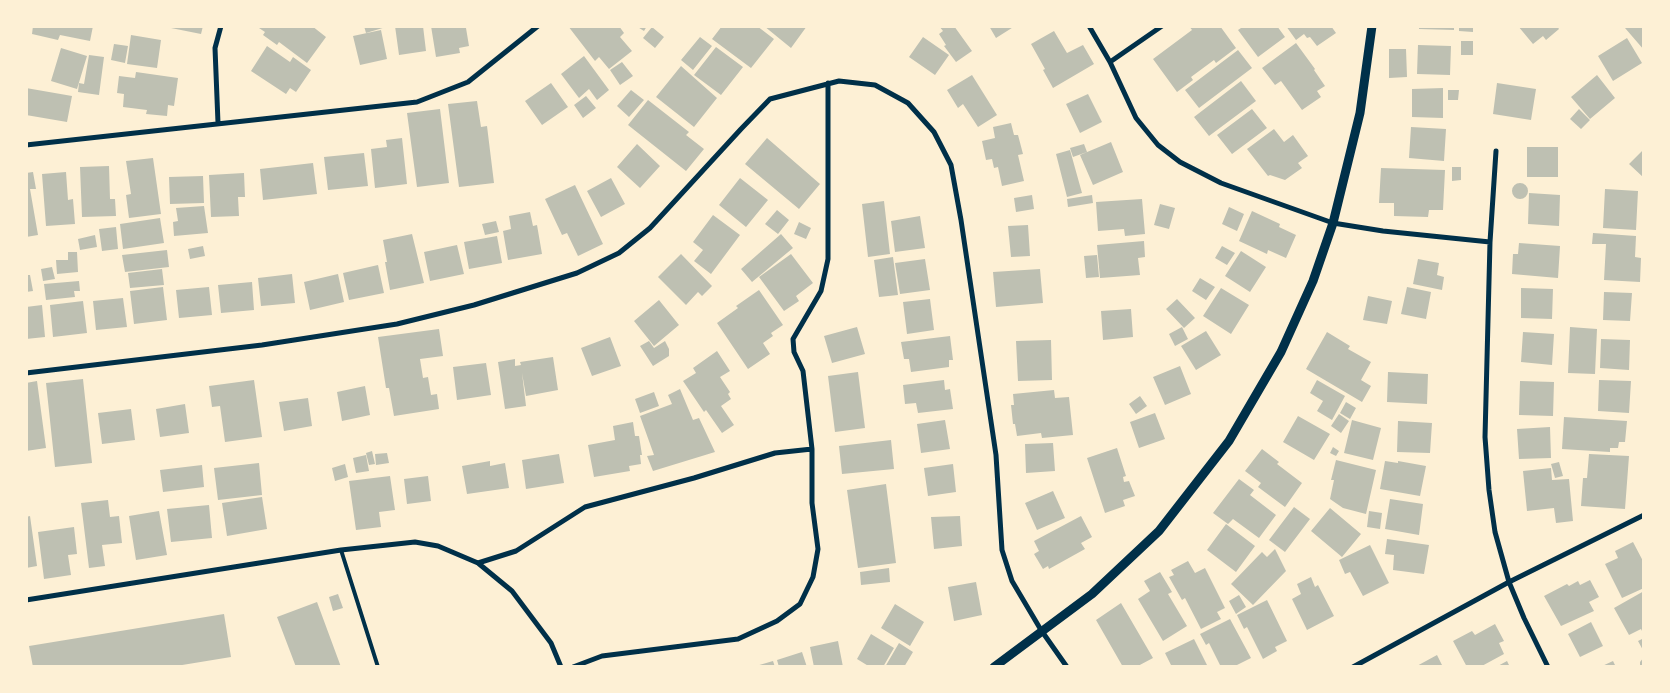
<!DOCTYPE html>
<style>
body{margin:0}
#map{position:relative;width:1670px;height:693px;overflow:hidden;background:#fdf0d5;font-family:"Public Sans",sans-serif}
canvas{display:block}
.frame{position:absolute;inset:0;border:28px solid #fdf0d5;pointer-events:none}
</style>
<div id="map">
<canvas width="1670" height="693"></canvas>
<div class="frame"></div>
</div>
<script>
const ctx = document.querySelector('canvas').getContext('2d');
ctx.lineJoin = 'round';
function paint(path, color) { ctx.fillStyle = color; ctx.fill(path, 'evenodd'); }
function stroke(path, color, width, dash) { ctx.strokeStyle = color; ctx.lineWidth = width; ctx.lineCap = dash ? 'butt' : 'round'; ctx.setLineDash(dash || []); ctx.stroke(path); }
paint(new Path2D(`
 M33 26H93L90 41 60 35 58 40 32 34Z
 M161 26H203L201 34Z
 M256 26H312L326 37 307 63 279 42 277 45 263 35 265 32Z
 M364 26H386V27L366 33Z
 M395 26H423L426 51 399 55Z
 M431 26H470V28H466L469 46 459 48 460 53 436 57Z
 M568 26H619L624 33 620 37 632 51 609 69 599 57 595 61Z
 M636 26H647L644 31Z
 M722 26H757L774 39 751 68 712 39Z
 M764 26H807L791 48Z
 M939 26H954L972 51 956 62 944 46 946 45 939 34 943 31Z
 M989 26H1015L996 38Z
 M1189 26H1220L1236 48 1216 63 1214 60 1191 77 1193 80 1177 92 1153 59 1192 30Z
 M1244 26H1277L1285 37 1258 57 1238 30Z
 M1286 26H1331L1336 33 1317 46 1310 37 1307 38 1304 34 1296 40Z
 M1419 26H1454V30L1419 29Z
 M1459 26H1473V32L1459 31Z
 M1518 26H1557L1559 29 1546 40 1543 36 1533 44Z
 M1627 26H1644V50L1625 28Z
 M652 27 664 37 655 48 643 38Z
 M381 30 387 59 360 65 353 36Z
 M1054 31 1067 53 1083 45 1094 64 1053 88 1043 70 1045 69 1031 44Z
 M131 35 161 40 157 68 127 64Z
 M700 37 712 46 693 70 681 60Z
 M923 37 949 55 935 75 909 57Z
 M1627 38 1642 63 1613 81 1598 56Z
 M1461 41H1473V55H1461Z
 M1296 43 1315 69 1314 70 1325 86 1317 91 1321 97 1302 110 1281 81 1275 85 1262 68Z
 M114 44 128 46 125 63 111 60Z
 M1418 45 1451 46 1450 75 1417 74Z
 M267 46 290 62 293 57 311 70 296 92 290 88 286 94 251 71Z
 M716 47 743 67 721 95 694 75Z
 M61 48 87 56 77 89 51 81Z
 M1389 49H1406L1407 77 1389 78Z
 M1238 50 1252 68 1199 108 1185 90Z
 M89 55 104 57 99 95 78 92 79 83 84 84Z
 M584 56 609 90 597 100 589 89 579 98 561 74Z
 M622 62 633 76 620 85 610 70Z
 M681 66 717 98 694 127 656 97Z
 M136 72 178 78 174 106 168 105 167 116 146 114 147 110 123 107 124 94 117 93 119 76 135 78Z
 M972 75 997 115 978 127 963 104 958 108 947 90Z
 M1597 75 1615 98 1590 119 1571 97Z
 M1241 81 1256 101 1209 136 1194 117Z
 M551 83 568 107 542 125 525 101Z
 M1497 83 1536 89 1531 120 1493 114Z
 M26 88 72 96 67 122 26 115Z
 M1443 88V118L1412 117V89Z
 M631 90 644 100 629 117 617 106Z
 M1448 90H1459L1458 100H1448Z
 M1088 94 1102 122 1080 133 1066 104Z
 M586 96 596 108 583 118 574 105Z
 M648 100 689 132 686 135 704 149 686 171 628 125Z
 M477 101 481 127 487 126 494 183 459 187 448 104Z
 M440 109 449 183 417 187 407 113Z
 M1252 109 1267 128 1232 154 1217 135Z
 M1579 109 1590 120 1581 129 1570 119Z
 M1011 123 1014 135H1018L1023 154 1018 155 1024 181 1002 186 998 167 994 168 992 159 986 160 982 141 995 138 993 127Z
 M1411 127 1446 129 1444 161 1409 158Z
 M1274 129 1284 142 1293 135 1308 156 1298 163 1302 168 1285 180 1270 175 1268 176 1247 149Z
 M402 138 407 184 375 188 371 149 387 147 386 140Z
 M767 138 820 184 799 209 745 164Z
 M1111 142 1123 172 1093 185 1080 155Z
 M637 144 660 166 640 188 617 167Z
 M1084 144 1087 152 1073 157 1070 148Z
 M1527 147H1558V177H1527Z
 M1644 149V178L1629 164Z
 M1070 150 1082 193 1067 197 1056 154Z
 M364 153 368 186 328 190 324 157Z
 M153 158 161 214 129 218 126 195 131 194 126 161Z
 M313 163 317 194 263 200 260 169Z
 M109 166 110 199H115L116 216 82 217 80 167Z
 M1452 167H1461V180L1452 181Z
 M1381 168 1445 170 1443 210H1429L1428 217 1394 216V203H1379Z
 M33 172 36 189H30L38 235 26 237V173Z
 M66 172 68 200 73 199 75 224 46 226 42 174Z
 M244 173 245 197H238L239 216 211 217 209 175Z
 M203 176 204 203 170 204 169 177Z
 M611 178 625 204 601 217 587 191Z
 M740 178 768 200 746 227 719 205Z
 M1512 191a8 8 0 1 1 16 0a8 8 0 1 1-16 0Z
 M575 185 603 244 578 256 567 233 562 235 545 199Z
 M1605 189 1638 191 1636 230 1603 228Z
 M1529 193 1560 195 1559 226 1528 224Z
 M1032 195 1034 209 1016 212 1014 198Z
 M1092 195 1093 203 1068 207 1067 199Z
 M1142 199 1145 234 1125 236 1124 229 1098 231 1096 202Z
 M884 201 890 254 868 257 862 204Z
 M1160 204 1175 208 1169 229 1154 225Z
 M204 206 208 233 174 236 173 222 178 221 176 208Z
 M1229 207 1244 214 1237 231 1222 224Z
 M777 210 789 220 778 234 765 224Z
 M1252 211 1280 224 1279 227 1296 235 1286 258 1268 250 1267 254 1239 241Z
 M530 212 533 226 537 225 542 254 508 260 503 231 511 229 509 216Z
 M713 215 740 235 711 274 694 261 703 250 693 242Z
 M920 216 925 248 895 252 891 221Z
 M160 218 164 243 123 249 120 224Z
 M496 221 499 232 485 235 482 224Z
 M799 222 811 228 806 239 794 234Z
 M1028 225 1030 256 1011 257 1008 226Z
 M116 227 118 249 102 251 99 229Z
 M1593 233 1636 236 1635 257 1641 258 1640 282 1604 280 1606 244H1592Z
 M412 234 424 283 390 290 385 262H387L383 240Z
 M781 234 793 248 752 282 741 269Z
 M95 235 97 247 80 250 78 239Z
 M497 236 502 263 469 269 464 242Z
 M1144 241 1145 257 1138 258 1140 275 1100 278 1097 245Z
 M1519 243 1560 246 1558 278 1512 274 1513 254H1518Z
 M457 245 464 274 430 281 424 252Z
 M203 246 205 256 190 259 188 249Z
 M1222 246 1235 253 1227 265 1215 258Z
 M167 250 169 267 125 272 122 255Z
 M1241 251 1266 267 1250 292 1225 276Z
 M68 252H77L78 272 57 274 56 260H68Z
 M681 254 712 286 702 296 698 292 686 305 658 277Z
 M791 254 813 283 796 296 799 301 784 311 759 277Z
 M1097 255 1099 277 1086 278 1084 256Z
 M893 257 898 295 879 297 874 260Z
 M925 259 930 290 900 294 895 263Z
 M1418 259 1439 263 1437 275 1444 277 1442 290 1413 284Z
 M378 265 384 293 349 300 343 273Z
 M52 267 55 279 43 281 41 269Z
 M162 269 164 285 130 288 128 273Z
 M1040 269 1043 303 996 307 993 272Z
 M292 274 295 303 261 306 258 278Z
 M338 274 344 302 310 310 304 282Z
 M26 275H30L33 291 26 292Z
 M1200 278 1215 287 1206 300 1192 291Z
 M79 281 80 291H74L75 297 46 300 44 284Z
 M252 282 254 310 221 313 218 285Z
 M163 287 167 320 134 324 130 291Z
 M209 287 212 315 179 318 176 290Z
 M1407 287 1431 292 1426 319 1401 314Z
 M1221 288 1249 305 1231 334 1203 316Z
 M1521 288 1553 289 1552 319 1521 318Z
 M759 290 783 325 771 333 773 336 763 343 770 354 748 369 717 323 738 308 736 306Z
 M1604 292 1632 293 1630 321 1603 320Z
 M1368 296 1392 301 1387 324 1363 320Z
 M123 298 127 327 96 330 93 301Z
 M930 299 934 330 907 334 903 302Z
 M1177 299 1195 318 1184 328 1166 309Z
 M659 300 679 325 654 346 634 321Z
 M83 301 87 333 53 337 50 305Z
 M42 305 45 337 26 339V307Z
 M1131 309 1133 337 1103 340 1101 311Z
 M857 327 865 354 832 363 824 336Z
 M1182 327 1188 339 1175 346 1169 334Z
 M1570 327 1597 329 1595 374 1568 373Z
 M439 329 443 356 420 359 423 378 428 377 431 395 437 394 439 409 394 416 389 388H386L378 337Z
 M1206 331 1221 355 1196 370 1181 346Z
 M1327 332 1350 346 1348 349 1371 362 1361 380 1371 386 1362 402 1306 369Z
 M1523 332 1554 334 1552 365 1521 362Z
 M950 336 953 360H949V367L911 372 909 359H904L901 342Z
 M610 337 621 366 592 376 581 348Z
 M1601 339 1630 340 1629 370 1600 368Z
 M1051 340 1052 380 1018 381 1016 341Z
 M649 341 654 348 665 341 669 349V356L653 366 640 346Z
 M717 351 730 371 720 377 730 392 728 394 731 399 721 406 734 425 722 433 706 410 704 412 683 381 696 373 693 368Z
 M553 357 558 390 526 396 522 373 526 406 505 409 498 362 515 359V366L521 365 520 362Z
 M486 363 491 395 457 400 453 367Z
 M1180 366 1191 394 1165 405 1153 377Z
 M858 372 865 428 835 432 828 376Z
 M1388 372 1428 374 1427 404 1387 402Z
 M83 379 92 463 55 467 46 383Z
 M254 380 262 437 225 442 220 406 212 407 209 386Z
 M944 380 945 390 950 389 953 409 918 413 916 403 905 404 903 385Z
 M1317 380 1345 396 1332 420 1317 411 1323 401 1310 393Z
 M1599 380 1631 381 1629 413 1598 411Z
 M37 381 46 448 26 451V383Z
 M1520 381 1554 382 1553 416 1519 415Z
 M365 386 370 415 342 421 337 392Z
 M680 389 693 420 699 418 715 452 653 471 647 456 654 455 640 416 672 404 668 395Z
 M1054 390 1055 398 1069 397 1073 435 1042 438 1041 433 1017 436 1015 424H1013L1011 405H1014L1013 394Z
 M654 392 659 406 640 413 635 399Z
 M1140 396 1147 406 1136 414 1129 404Z
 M308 398 312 426 284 431 279 402Z
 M1346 402 1356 408 1350 419 1340 413Z
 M185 404 189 433 160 437 156 409Z
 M131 409 135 440 102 444 98 413Z
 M1155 413 1165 439 1139 448 1130 422Z
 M1339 414 1349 421 1341 433 1331 426Z
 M1298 416 1330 434 1314 460 1283 442Z
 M1564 417 1627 421 1625 442H1619L1618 448H1610V452L1562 449Z
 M945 420 950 449 921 453 917 424Z
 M1352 420 1381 428 1373 460 1344 453Z
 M1398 421 1432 423 1430 453 1397 452Z
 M633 422 635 436H639L642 455H640L641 464 629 466 630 471 594 477 588 445 615 440 613 426Z
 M1550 427 1551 458 1519 459 1517 429Z
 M891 440 894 469 842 474 839 446Z
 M1053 443 1055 471 1026 473 1025 444Z
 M1333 447 1339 451 1336 456 1330 453Z
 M1117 448 1126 476 1123 477 1124 482 1129 481 1135 496 1123 500 1125 506 1105 513 1087 458Z
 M1262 449 1279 462 1277 464 1302 483 1285 507 1258 487 1261 483 1245 471Z
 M372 451 375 464 369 465 366 453Z
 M387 453 389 463 376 465 375 454Z
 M559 454 564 483 526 489 522 460Z
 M1589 454 1629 456 1625 509 1581 506 1583 478H1587Z
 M366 455 369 471 356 473 353 458Z
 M1336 460 1376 470 1366 514 1343 508 1330 499 1334 480H1331Z
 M490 461V466L505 463 509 488 467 494 462 466Z
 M1385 461 1398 463V461L1426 466 1420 496 1380 489Z
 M1559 462 1563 476 1555 478 1551 464Z
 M259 463 262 495 218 500 214 468Z
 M345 464 348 477 335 481 332 468Z
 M953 464 956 492 928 496 924 468Z
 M202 465 204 487 163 492 160 470Z
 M1551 468 1552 480 1569 479 1573 521 1556 523 1554 508 1527 511 1523 471Z
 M390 476 395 510 379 512 381 527 356 530 349 481Z
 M428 476 431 501 407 504 404 479Z
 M1239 479 1254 490 1250 495 1276 515 1259 538 1233 519 1228 524 1213 513Z
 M886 484 896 563 858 568 847 490Z
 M1053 491 1065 518 1037 530 1025 503Z
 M262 497 267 529 227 536 222 503Z
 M1390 499 1423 504 1419 535 1385 529Z
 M108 500 110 517 119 516 122 543 102 545 105 566 89 568 81 503Z
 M209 505 212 538 171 542 167 509Z
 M1294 507 1310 519 1285 552 1269 540Z
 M1330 508 1361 534 1342 557 1311 531Z
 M159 511 167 555 136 560 129 516Z
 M1369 511 1382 513 1380 529 1367 527Z
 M30 516 37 566 26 568V517Z
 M960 516 962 546 934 549 931 517Z
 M1081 516 1092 537 1081 543 1085 549 1049 569 1048 566 1043 569 1034 554 1039 551 1034 541Z
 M1226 524 1255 546 1236 572 1207 550Z
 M74 527 77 554 68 555 71 575 44 579 38 532Z
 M1387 539 1429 545 1424 574 1393 570 1394 555 1385 554Z
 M1633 542 1644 563V588L1622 598 1605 564 1618 558 1615 551Z
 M1370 545 1389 583 1363 596 1350 572 1345 574 1339 560Z
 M1275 549 1286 571 1253 605 1231 584 1262 552 1267 557Z
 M1188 561 1195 573 1205 568 1225 608 1217 612 1221 619 1201 629 1185 598 1182 600 1169 577 1174 575 1171 570Z
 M889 568 890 582 861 585 860 572Z
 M1160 572 1172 592 1168 594 1187 626 1163 641 1138 599 1150 591 1144 581Z
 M1311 577 1315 587 1318 585 1334 616 1307 630 1292 599 1301 594 1297 584Z
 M1590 580 1599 597 1589 602 1594 611 1561 626 1544 596 1567 584 1569 586 1578 581 1580 585Z
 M976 582 982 615 954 621 948 587Z
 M1644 591V635L1641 629 1629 635 1614 608Z
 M338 594 343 608 333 611 329 597Z
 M1239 595 1246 607 1236 614 1229 601Z
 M1267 600 1287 641 1275 647 1277 651 1263 659 1247 627 1244 629 1237 615Z
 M317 602 341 667H296L277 617Z
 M1121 603 1153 658 1136 667H1123L1096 620Z
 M895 604 924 622 910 646 881 628Z
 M224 614 231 657 170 667H33L29 646Z
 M1230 619 1251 658 1237 665 1238 667H1221L1209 643 1206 645 1200 634Z
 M1591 622 1603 646 1580 657 1568 634Z
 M1495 624 1504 641 1499 643 1504 654 1480 667H1467L1453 641 1472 631 1475 635Z
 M871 634 894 648 883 667H870L857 659Z
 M1644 638V652L1638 641Z
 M1194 639 1208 667H1172L1165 653Z
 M838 641 843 667H814L810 647Z
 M899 643 913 652 904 667H885Z
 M802 652 807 667H779L777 660Z
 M1437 655 1443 667H1415Z
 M1644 657V667H1640V662Z
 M773 661 775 667H756V666Z
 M1507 661 1510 667H1496Z
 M1613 661 1616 667H1600Z`), '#bec0b2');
stroke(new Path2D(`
 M341 550 378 667`), '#003049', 4);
stroke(new Path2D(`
 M1089 26 1110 62 1136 118 1158 145 1180 162 1221 183 1333 223 1383 231 1490 242
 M1110 62 1162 26
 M218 123 215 48 221 26
 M26 145 417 102 468 82 538 26
 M1496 151 1490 242 1485 437 1489 490 1495 532 1509 582 1524 618 1548 667
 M26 373 262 345 397 324 474 305 577 273 619 253 650 228 741 129 770 99 839 81 875 85 908 103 934 132 951 165 961 220 996 455 1002 550 1012 581 1041 630 1067 667
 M812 449 803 371 794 352 793 339 821 291 828 259V83
 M478 563 516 551 585 507 694 478 775 453 812 449V503L818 549 813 577 800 604 777 621 738 639 602 656 573 667
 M26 600 341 550 415 542 438 546 478 563 512 591 551 643 561 667
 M1353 667 1509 582 1644 515`), '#003049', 5);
stroke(new Path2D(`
 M994 667 1092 594 1159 531 1229 441 1281 352 1313 281 1333 223 1360 113 1372 26`), '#003049', 9);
</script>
